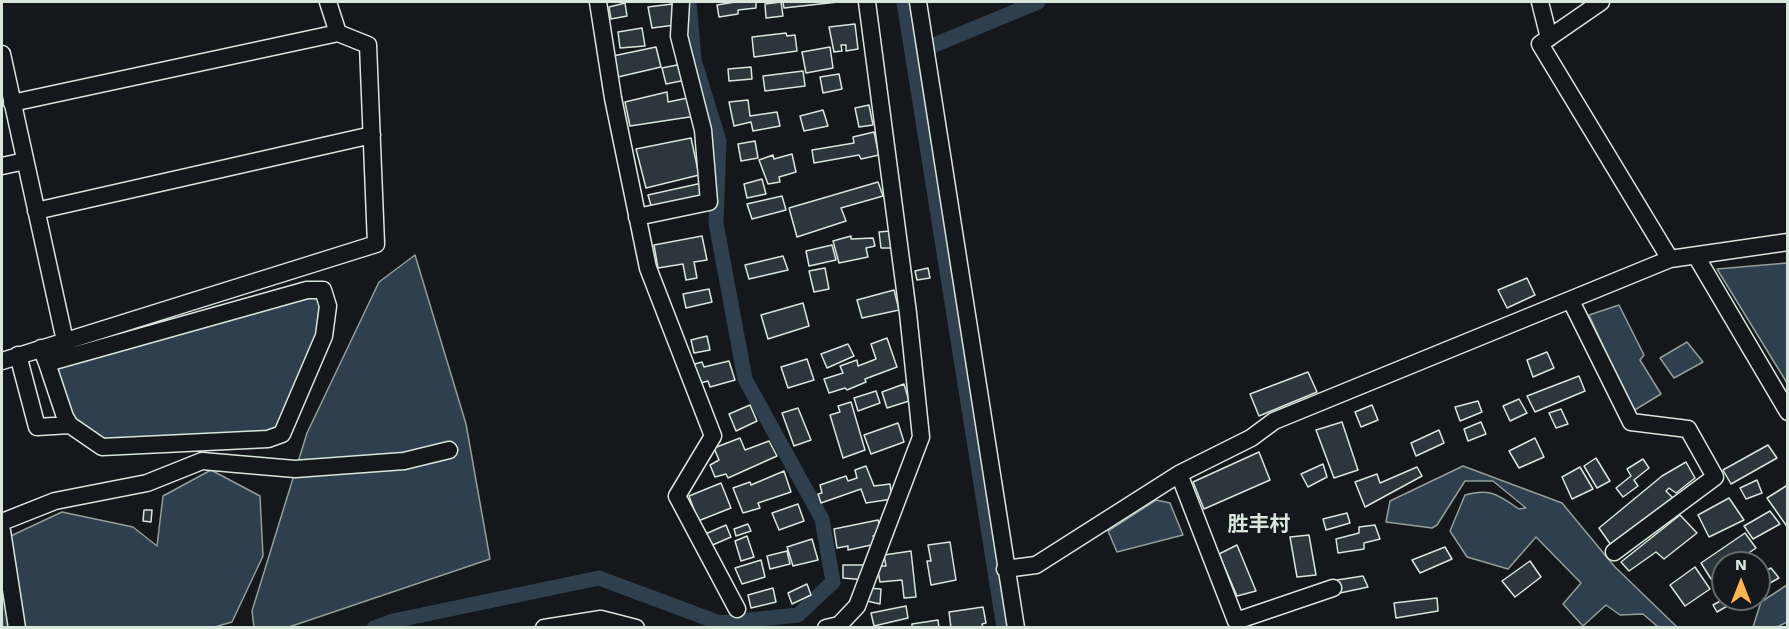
<!DOCTYPE html>
<meta charset="utf-8">
<style>
body{margin:0}
#map{position:relative;width:1789px;height:629px;overflow:hidden;background:#14181c;font-family:"Work Sans",sans-serif}
canvas{display:block}
.frame{position:absolute;inset:0;border:3px solid #d8e6dc;pointer-events:none}
.north{position:absolute;left:1711px;top:551px;width:60px;height:60px;box-sizing:border-box;background:#14181c;border:2px solid #626a69;border-radius:50%;rotate:0deg;font-size:16px;font-weight:700;line-height:24px;text-align:center;color:#d8e6dc}
.north::after{content:'';display:block;margin:auto;width:21px;height:27px;background:#ffb74d;clip-path:polygon(50% 0,100% 100%,50% 72%,0 100%)}
</style>
<div id="map">
<canvas width="1789" height="629"></canvas>
<div class="frame"></div>
<div class="north">N</div>
</div>
<script>
const ctx = document.querySelector('canvas').getContext('2d');
ctx.lineJoin = 'round';
function paint(path, color) { ctx.fillStyle = color; ctx.fill(path, 'evenodd'); }
function stroke(path, color, width, dash) { ctx.strokeStyle = color; ctx.lineWidth = width; ctx.lineCap = dash ? 'butt' : 'round'; ctx.setLineDash(dash || []); ctx.stroke(path); }
function write(font, color, halo, rows, align = 'center') {
  ctx.font = font + ' "Work Sans","Noto Sans SC",sans-serif'; ctx.lineWidth = 4.5; ctx.setLineDash([]); ctx.textBaseline = 'middle'; ctx.strokeStyle = halo; ctx.fillStyle = color; for (const [text, x, y, turn = 0] of rows) {
    ctx.save(); ctx.translate(x, y); ctx.rotate((+turn || 0) * Math.PI / 180); ctx.textAlign = isNaN(turn) ? turn : align; if (halo) ctx.strokeText(text, 0, 0); ctx.fillText(text, 0, 0); ctx.restore();
  }
}
const water = new Path2D(`
 M415 255 466 424 490 559 289 627H254L252 611 307 433 379 282Z
 M1787 263H1788L1787 383 1717 269Z
 M313 292 323 302 321 331 276 433 98 442 79 429 52 367Z
 M1619 305 1644 355 1640 360 1661 394 1633 411 1589 315Z
 M1687 342 1703 362 1674 378 1660 358Z
 M1463 466 1562 503 1615 567 1677 627H1658L1643 614 1620 615 1606 605 1583 626 1563 604 1581 583 1536 537 1508 569 1467 557 1450 531 1465 495C1491 488 1498 495 1519 509L1526 508 1493 481H1465L1437 525 1432 528 1386 522 1390 501Z
 M211 470 260 496 263 556 232 622 211 628H2V540L62 512 133 527 157 546 163 496Z
 M1156 500 1170 503 1183 535 1117 552 1108 531Z
 M1787 585V622L1777 627H1753L1761 602Z`);
paint(water, '#2f3f4d');
stroke(water, '#939e99', 1.5);
stroke(new Path2D(`
 M904 2 1004 628
 M915 53 1038 2
 M374 628 393 621 599 578 720 623 798 615 833 582 822 519 745 379 716 223 719 141 694 60 689 2`), '#2f3f4d', 15);
const building = new Path2D(`
 M735 2H756V8L738 10V14L719 17 717 5Z
 M781 2 783 16 766 18 765 4Z
 M783 2H838L784 8Z
 M625 3 627 16 611 19 609 7Z
 M672 4 675 25 652 28 648 7Z
 M855 24 858 49 846 51V45H841L842 51 834 52 829 27Z
 M642 28 645 46 620 48 618 32Z
 M786 33 787 36 795 35 797 51 754 57 752 37Z
 M656 47 661 67 618 77 613 56Z
 M830 47 833 68 806 73 802 52Z
 M682 64 686 80 666 84 662 68Z
 M751 67 752 79 729 81 728 69Z
 M803 71 805 86 765 91 763 76Z
 M839 74 842 89 823 93 820 77Z
 M667 92 668 102 692 97 696 116 630 126 625 102Z
 M748 100 750 116 777 112 780 126 753 131 751 122 734 126 729 102Z
 M869 105 873 125 859 127 855 108Z
 M823 110 828 126 804 131 800 116Z
 M874 132 879 155 861 159 859 155 814 163 812 150 854 143 853 137Z
 M691 138 699 175 646 188 636 149Z
 M755 141 758 158 741 161 738 144Z
 M792 154 796 172 779 177 780 182 768 184 759 160 773 155 774 159Z
 M762 179 766 194 747 198 744 184Z
 M878 182 883 196 841 208 846 221 797 237 789 208Z
 M702 183 705 197 652 209 648 195Z
 M782 196 786 210 752 219 747 204Z
 M890 231 892 248H881L879 232Z
 M702 236 707 260 694 262 697 278 686 280 683 264 658 268 654 245Z
 M851 236V239L873 238 875 246 866 248 868 257 839 263 833 241Z
 M832 245 836 260 809 266 806 251Z
 M783 256 788 270 749 279 745 265Z
 M825 268 829 289 814 292 809 271Z
 M928 268 930 278 917 280 915 271Z
 M1527 278 1535 295 1507 308 1498 290Z
 M709 289 712 302 686 308 683 294Z
 M894 290 899 310 862 318 857 300Z
 M803 303 809 326 768 339 761 315Z
 M707 336 710 350 694 353 691 340Z
 M887 338 897 367 865 379 866 382 847 390 845 388 829 393 824 379 843 373 840 366 857 360 858 366 876 359 871 344Z
 M848 344 854 356 827 368 821 354Z
 M1547 352 1554 368 1533 377 1527 360Z
 M807 359 814 380 788 388 781 367Z
 M729 361 735 380 710 387 708 381 697 384 691 365 702 362 704 367Z
 M1308 372 1317 392 1259 416 1250 394Z
 M1579 376 1585 391 1535 412 1527 396Z
 M904 384 909 401 887 408 882 392Z
 M876 391 880 403 858 411 854 398Z
 M1519 399 1527 413 1510 421 1503 406Z
 M1478 401 1482 412 1460 421 1455 407Z
 M851 402 865 450 843 458 830 415 840 412 838 406Z
 M750 405 757 421 736 431 729 414Z
 M1372 405 1378 420 1361 427 1355 412Z
 M798 408 811 440 794 446 782 413Z
 M1561 409 1568 424 1556 428 1549 413Z
 M1342 422 1358 470 1334 478 1316 430Z
 M1481 422 1486 434 1468 441 1464 429Z
 M898 423 904 442 871 454 864 435Z
 M1439 430 1444 443 1416 456 1411 443Z
 M740 438 745 450 769 441 777 456 728 478 726 474 715 477 710 465 719 460 714 448Z
 M1535 438 1544 457 1519 468 1509 451Z
 M1768 445 1777 458 1731 484 1723 470Z
 M1259 452 1270 480 1204 509 1193 482Z
 M1596 458 1610 481 1597 488 1584 466Z
 M1643 459 1649 468 1634 480 1638 486 1623 497 1616 488 1631 476 1627 469Z
 M1686 462 1695 478 1676 493 1669 488 1666 491 1673 498 1611 545 1599 528 1662 476Z
 M1323 464 1327 477 1308 487 1301 474Z
 M866 466 874 486 890 484 892 499 866 503 861 489 821 503 818 494 822 493 820 485 846 476 848 481 857 478 855 470Z
 M1417 467 1422 476 1365 507 1355 482 1377 474 1380 483Z
 M1580 467 1593 489 1572 499 1562 477Z
 M784 471 791 492 758 503 760 508 743 513 733 488 750 482 751 485Z
 M1757 480 1762 493 1746 499 1740 488Z
 M721 483 731 508 698 521 689 496Z
 M1786 486 1788 489V528L1767 498Z
 M1729 498 1744 520 1709 537 1698 515Z
 M798 504 804 521 779 530 772 513Z
 M144 510H152L151 522 143 521Z
 M1770 511 1780 524 1753 539 1744 526Z
 M1347 513 1350 523 1326 530 1323 519Z
 M1680 515 1697 533 1664 559 1656 552 1629 571 1621 562Z
 M878 520 882 533 873 536 876 544 848 550V546L837 548 834 529Z
 M748 524 751 531 736 536 734 529Z
 M726 525 731 537 708 547 703 535Z
 M1375 525 1380 539 1364 543V549L1338 553 1336 539 1359 533V527Z
 M1745 533 1756 548 1734 563H1723V571L1711 579 1701 563Z
 M1309 535 1316 575 1297 577 1290 537Z
 M747 536 754 557 741 561 735 541Z
 M812 539 818 560 793 566 787 547Z
 M950 542 956 580 931 585 927 561H931L928 545Z
 M1237 545 1256 591 1237 596 1219 554Z
 M1445 547 1452 559 1420 573 1412 560Z
 M787 551 790 564 770 569 767 556Z
 M911 551 916 597 904 598 902 580 880 582 877 566H886L884 555Z
 M761 560 765 577 742 584 735 568Z
 M1530 561 1541 577 1515 597 1502 581Z
 M843 565H865V580L843 578Z
 M1695 567 1710 589 1685 606 1670 585Z
 M1771 568 1779 578 1759 589V574Z
 M1363 576 1368 587 1340 593 1337 580Z
 M807 584 811 595 792 604 788 593Z
 M773 588 776 602 751 608 748 595Z
 M869 588 881 589 880 604 867 601Z
 M1437 598 1438 611 1396 618 1394 603Z
 M1724 599 1729 605 1717 612 1713 605Z
 M906 606 908 618 874 626 871 613Z
 M983 607 986 623 982 624 983 628H951L949 612Z
 M938 620 939 628H912V624Z`);
paint(building, '#2c363c');
stroke(building, '#d8e6dc', 1.5);
const minor = new Path2D(`
 M328 2 338 33
 M598 2 613 98 648 268 713 436 677 496 737 609
 M918 2 1016 628
 M1540 2 1549 38
 M1601 2 1540 44 1670 259
 M2 54 65 341
 M2 166 25 161
 M36 211 372 135
 M637 217 709 202 703 130 679 36 681 2
 M1696 256 1788 412
 M1571 301 1631 422 1688 429 1715 477 1614 552
 M18 355 37 427 70 425 102 447 268 439 282 434 324 336 328 306 323 290H307L47 363 41 348
 M2 361 376 244 368 45 338 33 12 103
 M47 363 65 417 70 425
 M1179 474 1236 621 1333 588
 M2 522 55 501 147 483 202 461 295 469 404 461 449 450
 M2 531 17 628
 M1005 569 1036 565 1179 474 1251 438 1274 421 1670 259 1788 242
 M544 628 601 619 636 628
 M826 628 839 625 857 606 921 437 908 313 867 2`);
stroke(minor, '#d8e6dc', 19);
stroke(minor, '#14181c', 16);
write('bold 21px', '#d8e6dc', '#14181c', [
 ["胜丰村",1259,525]
]);
</script>
